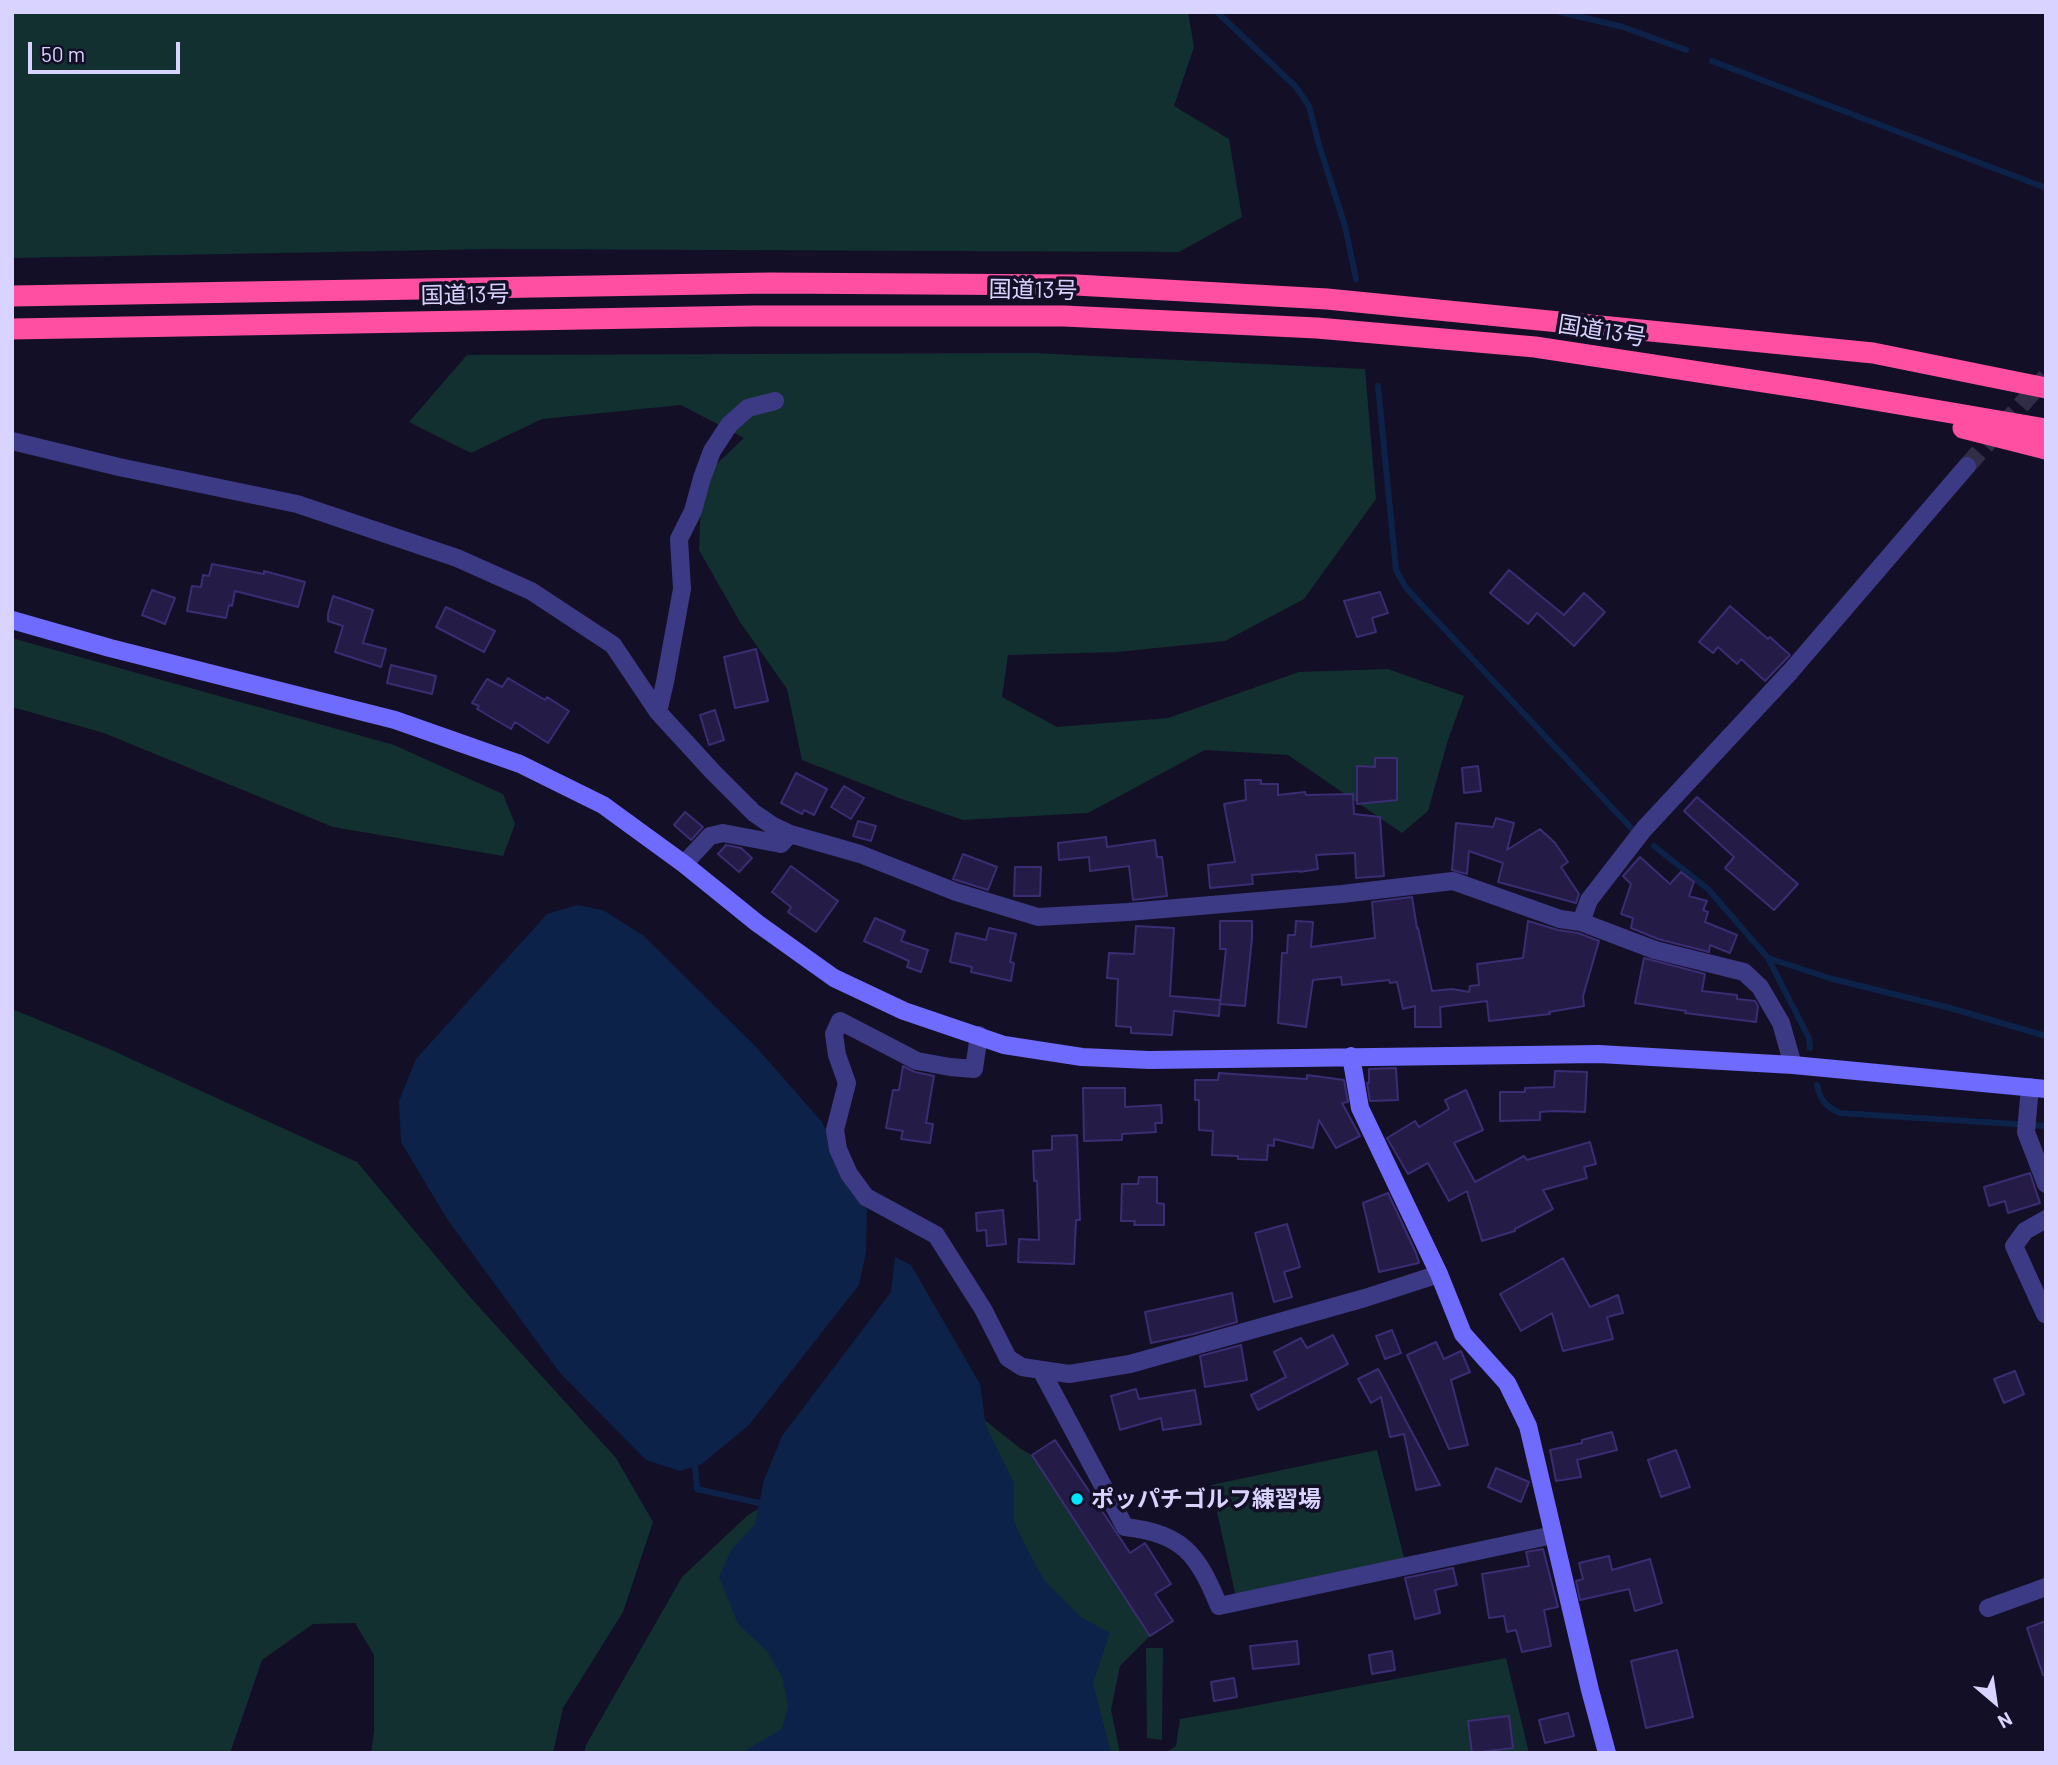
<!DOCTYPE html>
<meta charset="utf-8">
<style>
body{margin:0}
#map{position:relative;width:2058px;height:1765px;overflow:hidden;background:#130f26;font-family:Barlow,sans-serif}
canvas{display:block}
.frame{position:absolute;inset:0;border:14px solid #d9d4ff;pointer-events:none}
.north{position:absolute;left:1960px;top:1667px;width:70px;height:70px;-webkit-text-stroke:5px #130f26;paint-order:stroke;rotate:151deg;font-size:19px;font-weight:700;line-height:28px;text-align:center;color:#d9d4ff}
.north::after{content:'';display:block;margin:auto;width:24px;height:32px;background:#d9d4ff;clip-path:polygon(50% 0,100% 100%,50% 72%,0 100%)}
.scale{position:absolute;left:28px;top:42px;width:152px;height:32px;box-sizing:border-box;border:4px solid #d9d4ff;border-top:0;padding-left:9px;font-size:21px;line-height:24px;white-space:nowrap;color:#d9d4ff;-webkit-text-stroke:5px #130f26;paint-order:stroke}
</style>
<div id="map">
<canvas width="2058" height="1765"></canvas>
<div class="frame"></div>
<div class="north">N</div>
<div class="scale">50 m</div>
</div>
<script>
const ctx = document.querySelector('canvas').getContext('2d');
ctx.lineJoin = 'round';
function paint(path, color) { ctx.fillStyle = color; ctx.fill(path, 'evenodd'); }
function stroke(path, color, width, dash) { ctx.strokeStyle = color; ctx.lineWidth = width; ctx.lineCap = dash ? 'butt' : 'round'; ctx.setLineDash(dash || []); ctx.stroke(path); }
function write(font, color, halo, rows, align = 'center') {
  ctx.font = font + ' Barlow,"Noto Sans JP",sans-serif'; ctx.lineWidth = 7; ctx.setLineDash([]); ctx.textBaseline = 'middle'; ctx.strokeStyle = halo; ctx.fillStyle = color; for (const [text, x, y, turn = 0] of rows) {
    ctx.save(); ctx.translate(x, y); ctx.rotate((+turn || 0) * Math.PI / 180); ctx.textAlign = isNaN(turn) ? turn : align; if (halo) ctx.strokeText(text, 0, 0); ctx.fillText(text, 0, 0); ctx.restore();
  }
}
paint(new Path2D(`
 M12 12H1188L1194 47 1174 106 1229 139 1242 217 1179 252 491 249 12 258Z
 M1033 353 1365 369 1376 499 1304 599 1225 641 1117 652 1008 655 1002 697 1057 727 1168 718 1299 672 1388 669 1464 696 1448 740 1428 811 1402 833 1288 755 1205 750 1088 813 963 820 899 798 802 760 787 689 740 622 699 550 702 478 744 438 681 405 542 419 471 453 409 422 467 355Z
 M12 638 394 745 503 794 515 824 503 856 333 827 104 733 12 707Z
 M12 1009 107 1048 357 1162 470 1297 616 1458 653 1522 623 1612 563 1708 553 1753H371L374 1731V1655L355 1623 313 1624 262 1660 230 1753H12Z
 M952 1394 1021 1449 1032 1455 1150 1636 1120 1666 1111 1710 1120 1753H584L586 1745 682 1577 748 1515Z
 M1377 1450 1406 1566 1237 1602 1211 1485Z
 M1146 1648H1163L1162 1740 1147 1738Z
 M1506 1658 1529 1753H1165L1176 1746 1180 1719 1243 1708Z`), '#12302f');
paint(new Path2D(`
 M577 905 603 910 644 936 756 1047 822 1122 844 1166 867 1207 866 1252 859 1285 749 1425 702 1464 680 1471 646 1460 560 1373 447 1219 401 1142 399 1101 416 1059 547 914Z
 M895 1257 911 1265 980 1384 986 1426 1014 1483V1521L1023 1541 1044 1580 1082 1618 1110 1633 1093 1683 1111 1753H741L782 1729 788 1706 783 1679 767 1651 738 1624 719 1577 731 1550 755 1524 764 1480 782 1436 891 1292Z`), '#0c2248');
stroke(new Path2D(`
 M1217 12 1296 87 1309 106 1319 145 1345 226 1356 279
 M1560 12 1623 27 1686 50
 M1712 61 2046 188
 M1378 386 1396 570 1406 588 1633 830
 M1654 846 1708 889 1768 958 1809 1038 1810 1048
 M1768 958 1829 978 1950 1008 2046 1036
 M1817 1085C1820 1100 1825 1106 1840 1113L2046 1126
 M695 1466 697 1489 759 1503`), '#0c2248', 6);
const building = new Path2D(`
 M212 564 264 574V571L305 582 298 607 235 591 232 606 229 605 226 618 187 611 192 586 201 587 203 575 209 576Z
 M1509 570 1564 615 1584 593 1605 612 1574 646 1537 613 1528 624 1490 593Z
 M152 590 175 598 165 624 142 615Z
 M1380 592 1388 613 1372 618 1376 632 1357 637 1344 601Z
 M333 596 373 610 363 643 386 649 381 667 335 652 343 626 328 621V614Z
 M1730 606 1768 639 1770 637 1790 655 1765 681 1741 659 1737 664 1718 647 1713 653 1699 642Z
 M446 607 495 631 484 652 436 627Z
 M756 649 768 701 735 708 724 657Z
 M391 665 436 676 432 694 387 683Z
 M508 678 545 700 547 697 569 711 548 743 515 722 511 729 477 709 479 706 472 703 487 679 502 687Z
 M715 710 724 740 709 745 700 715Z
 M1375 758H1397V800L1357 804V766L1375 767Z
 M1478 766 1481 791 1464 793 1462 768Z
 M796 773 827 789 814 815 804 810 802 814 781 803Z
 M1245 780H1261V784H1278V795L1305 792 1306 795 1353 794 1354 814 1380 817 1384 876 1356 878 1355 853 1316 855 1318 869 1300 872 1299 871 1252 875 1253 884 1210 888 1208 865 1235 862 1224 804 1246 800Z
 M844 786 864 798 851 819 831 807Z
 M1697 797 1798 884 1774 910 1725 868 1734 857 1684 811Z
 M685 812 703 827 691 840 674 825Z
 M1496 818 1514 823 1507 850 1540 829 1555 843 1568 862 1561 867 1579 894 1576 903 1498 882 1503 863 1469 851 1467 874 1452 870 1456 823 1493 827Z
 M858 821 876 826 871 841 853 836Z
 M1106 837 1107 847 1155 840 1157 857H1162L1167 896 1133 900 1129 866 1090 871 1089 857 1059 860 1058 843Z
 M726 845 741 848 752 858 739 872 718 854Z
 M963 854 997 867 988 890 953 879Z
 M1640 857 1670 884 1681 872 1694 882 1689 896 1707 901 1703 910 1708 912 1705 922 1737 935 1730 953 1710 945 1709 952 1658 939 1631 928 1633 918 1621 914 1631 884 1623 876Z
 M791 866 838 901 816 932 788 912 791 907 772 892Z
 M1015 867H1041L1040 896H1014Z
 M1412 897 1417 928H1418L1432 991 1452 989 1469 992 1470 986 1479 985 1477 964 1523 958 1528 921 1558 930 1578 933 1599 941 1583 996 1584 1006 1549 1012 1550 1014 1489 1021 1487 1001 1440 1007 1441 1027H1415V1006L1403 1009 1397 982 1390 983 1389 980 1342 985 1341 977 1313 980 1306 1027 1278 1023 1282 953H1287L1288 935H1295L1296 921 1313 922 1311 947 1375 938 1372 902Z
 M875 918 905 931 901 941 928 950 921 972 907 967 909 961 864 941Z
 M1220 921H1252V938L1245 1006 1220 1004 1226 949H1220Z
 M1136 926 1174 928 1170 996 1220 1000 1219 1016 1174 1011 1172 1035 1131 1033V1027L1116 1026 1118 979 1107 978 1109 953 1134 954Z
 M989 928 1016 934 1010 962 1014 963 1011 981 971 972 972 967 950 962 956 933 986 940Z
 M1644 958 1705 974 1702 991 1737 995V999L1755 1001 1758 1006 1756 1022 1685 1013 1686 1011 1635 1003Z
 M903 1066 915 1072 934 1076 926 1123 933 1124 930 1143 901 1139 903 1131 886 1128 893 1090H899Z
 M1396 1068 1398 1100 1370 1101 1367 1083H1369V1069Z
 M1555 1071 1587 1072 1585 1112 1555 1111 1540 1112V1120L1500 1121V1092H1525V1088L1554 1087Z
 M1219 1073 1307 1079V1075L1344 1080 1348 1102 1342 1103 1360 1136 1336 1148 1319 1120 1313 1148 1274 1139V1146L1268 1145 1267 1160 1238 1159V1156L1212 1155 1213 1131 1199 1130V1100H1195V1080H1218Z
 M1083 1088H1125V1107L1161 1105 1162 1123H1155L1156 1132 1122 1134V1140L1084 1141Z
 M1466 1090 1483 1130 1454 1143 1475 1182 1524 1156 1527 1160 1590 1142 1596 1164 1584 1167 1587 1178 1543 1190 1553 1209 1515 1229V1231L1482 1241 1467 1191 1449 1201 1428 1163 1408 1174 1387 1138 1415 1121 1419 1127 1449 1109 1445 1100Z
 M1077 1135 1080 1220H1076L1074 1264 1018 1262 1019 1239 1039 1240 1037 1181H1034L1033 1151 1052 1150V1136Z
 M2030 1173 2040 1203 2008 1213 2005 1201 1989 1206 1984 1187Z
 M1139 1177H1157V1203L1164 1204V1225H1134L1135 1221H1121L1122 1184H1138Z
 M1388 1193 1416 1253 1419 1263 1379 1272 1363 1203Z
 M1003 1210 1006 1244 987 1246 986 1230 977 1231 976 1213Z
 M1287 1224 1300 1267 1284 1272 1292 1297 1274 1302 1255 1233Z
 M1563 1258 1590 1307 1618 1295 1623 1313 1607 1317 1613 1339 1563 1351 1552 1313 1521 1331 1500 1294Z
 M1232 1293 1237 1322 1194 1334 1151 1343 1145 1312Z
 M1392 1330 1401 1353 1385 1359 1376 1336Z
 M1333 1335 1348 1364 1258 1410 1251 1395 1286 1377 1274 1352 1301 1338 1307 1348Z
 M1436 1342 1444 1359 1461 1351 1470 1372 1451 1380 1468 1445 1449 1449 1407 1355Z
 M1241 1345 1247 1380 1205 1387 1200 1356Z
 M1378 1369 1381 1374 1440 1485 1416 1490 1404 1434 1390 1437 1381 1397 1371 1403 1358 1379Z
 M2015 1371 2024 1394 2004 1403 1994 1379Z
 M1136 1389 1139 1399 1195 1390 1201 1424 1163 1430 1161 1418 1120 1430 1111 1396Z
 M1612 1432 1617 1450 1577 1460 1581 1477 1556 1481 1550 1450 1582 1443V1440Z
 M1055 1440 1130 1553 1145 1543 1171 1584 1155 1594 1173 1621 1150 1636 1032 1455Z
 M1676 1450 1690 1487 1661 1497 1648 1460Z
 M1496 1468 1529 1482 1521 1502 1488 1487Z
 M1543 1549 1558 1607 1544 1610 1551 1646 1522 1652 1516 1630 1507 1632 1504 1616 1489 1618 1482 1574 1529 1566 1526 1552Z
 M1609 1556 1612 1570 1650 1559 1662 1603 1635 1611 1629 1589 1580 1600 1576 1581 1583 1579 1579 1563Z
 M1453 1568 1457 1585 1435 1590 1440 1613 1415 1619 1405 1578Z
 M2046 1621V1675H2043L2027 1628Z
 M1297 1641 1299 1664 1253 1669 1250 1646Z
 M1677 1650 1693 1717 1646 1728 1631 1661Z
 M1392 1651 1395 1670 1372 1674 1369 1655Z
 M1234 1678 1237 1697 1214 1701 1211 1682Z
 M1568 1713 1574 1736 1545 1743 1539 1720Z
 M1509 1716 1513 1748 1472 1753 1468 1721Z`);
paint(building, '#241b47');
stroke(building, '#3b2d73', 2);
stroke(new Path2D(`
 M1967 466 2046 377`), '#312d47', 18, [18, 9]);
stroke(new Path2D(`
 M12 441 119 467 297 504 457 558 531 591 613 645 658 712 713 772 754 813 773 826 790 834 860 854 956 892 1038 917 1128 912 1342 894 1453 881 1560 919 1581 922
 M658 712 665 682 682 589 679 539 693 511 702 478 712 451 729 425 748 408 775 401
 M684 864 710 836 723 833 781 844 790 834
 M979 1035 974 1069 950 1067 917 1061 840 1021 834 1034 837 1055 847 1083 835 1130 838 1149 849 1174 866 1197 936 1235 983 1309 1008 1358 1022 1367 1069 1374 1130 1364 1365 1298 1439 1274
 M1793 1065 1781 1023 1760 987 1744 972 1655 950 1581 922 1589 900 1644 829 1790 672 1967 466
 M2030 1087 2026 1132 2046 1184
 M2045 1314 2014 1246 2025 1231 2046 1219
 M1041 1370 1125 1527C1183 1533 1198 1555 1219 1606L1553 1535
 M1988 1608 2046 1587`), '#3d3a85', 18);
stroke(new Path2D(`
 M12 620 110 648 395 720 520 764 603 805 684 864 757 923 834 978 904 1011 1004 1045 1082 1057 1149 1060 1599 1054 1793 1065 2046 1089
 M1351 1056 1360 1108 1439 1274 1463 1334 1507 1383 1528 1426 1590 1690 1607 1753`), '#6f6bff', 18);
stroke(new Path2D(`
 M12 296 769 283 1076 285 1327 299 1873 353 2046 388
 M12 329 754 316H1064L1317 328 1535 347 1817 390 2046 429
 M1963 428 2046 449`), '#ff4fa3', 21);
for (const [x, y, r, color] of [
 [1077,1499,7,"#00e5ff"]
]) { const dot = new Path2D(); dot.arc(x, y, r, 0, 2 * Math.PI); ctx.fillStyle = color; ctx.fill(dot); stroke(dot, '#130f26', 2.5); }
write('23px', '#d9d4ff', '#130f26', [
 ["国道13号",1033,290,1],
 ["国道13号",465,295,-1],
 ["国道13号",1602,331,9]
]);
write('bold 23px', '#d9d4ff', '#130f26', [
 ["ポッパチゴルフ練習場",1091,1499]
], 'left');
</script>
